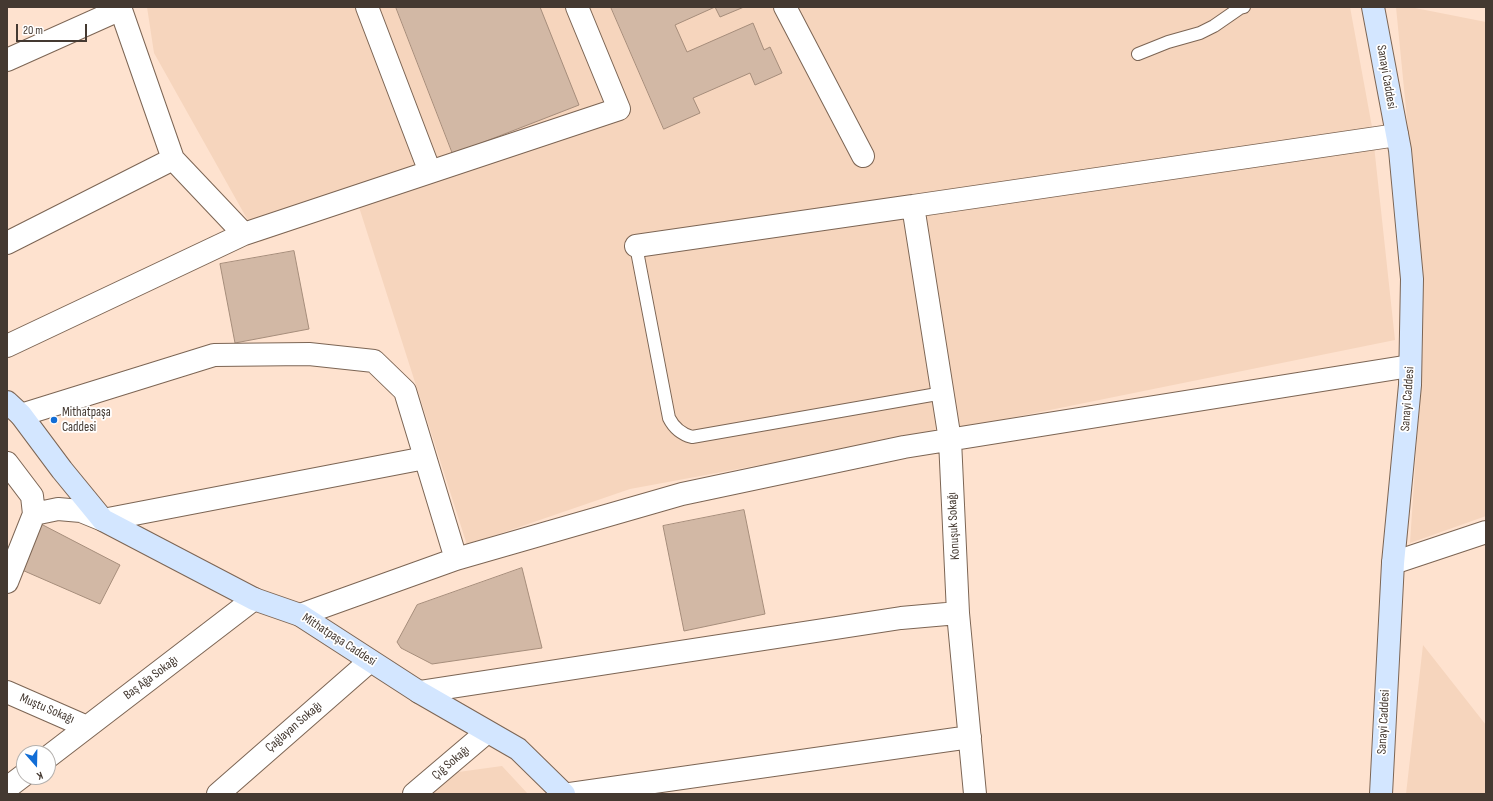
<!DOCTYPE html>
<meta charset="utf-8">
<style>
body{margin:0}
#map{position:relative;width:1493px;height:801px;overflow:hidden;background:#fee2cf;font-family:"Sofia Sans Condensed",sans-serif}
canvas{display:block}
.frame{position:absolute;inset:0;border:8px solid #443931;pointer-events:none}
.north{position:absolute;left:16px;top:745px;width:40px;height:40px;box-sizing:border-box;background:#fff;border:1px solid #b4b0ad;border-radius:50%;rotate:160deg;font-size:11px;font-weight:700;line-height:16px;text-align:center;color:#443931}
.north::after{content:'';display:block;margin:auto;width:14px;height:18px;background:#116dd6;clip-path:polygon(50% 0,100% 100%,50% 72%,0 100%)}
.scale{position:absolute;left:16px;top:24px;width:71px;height:18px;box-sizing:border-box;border:2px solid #443931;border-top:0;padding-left:5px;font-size:12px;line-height:14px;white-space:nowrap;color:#443931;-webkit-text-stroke:3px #fff;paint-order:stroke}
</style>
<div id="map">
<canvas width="1493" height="801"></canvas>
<div class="frame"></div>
<div class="north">K</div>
<div class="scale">20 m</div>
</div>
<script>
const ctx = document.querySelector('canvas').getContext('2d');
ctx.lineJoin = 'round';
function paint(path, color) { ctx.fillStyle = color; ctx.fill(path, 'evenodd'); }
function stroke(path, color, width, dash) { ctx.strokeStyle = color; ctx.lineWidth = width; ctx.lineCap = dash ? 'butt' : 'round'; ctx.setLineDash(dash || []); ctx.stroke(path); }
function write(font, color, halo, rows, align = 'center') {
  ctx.font = font + ' "Sofia Sans Condensed",sans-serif'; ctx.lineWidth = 3.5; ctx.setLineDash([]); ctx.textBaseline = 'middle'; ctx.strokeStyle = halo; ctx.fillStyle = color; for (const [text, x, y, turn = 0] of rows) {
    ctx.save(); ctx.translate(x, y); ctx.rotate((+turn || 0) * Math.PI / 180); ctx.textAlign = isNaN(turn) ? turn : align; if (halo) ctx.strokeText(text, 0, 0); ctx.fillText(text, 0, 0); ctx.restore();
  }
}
paint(new Path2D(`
 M147 7H1350L1372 127 1395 340 971 426 630 489 467 545 359 207 260 242 154 53Z
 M1396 7H1410L1486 22V516L1410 543 1423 346 1410 150Z
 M1423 645 1486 725V794H1406Z
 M502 766 528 794H426L451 773Z`), '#f6d5bd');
const building = new Path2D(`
 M396 7H540L579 105 453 154Z
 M611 7H744L720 17 715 7 675 25 687 52 753 23 764 50 770 47 782 73 755 85 750 73 693 98 700 113 664 129Z
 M294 251 309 329 235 343 220 264Z
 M744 510 765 614 684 631 663 526Z
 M41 524 120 565 100 604 22 570Z
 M522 568 542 648 432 664 401 648 397 642 417 605Z`);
paint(building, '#d2b8a5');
stroke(building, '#a68d7b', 1);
const service = new Path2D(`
 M1138 54 1168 42 1200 33 1214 26 1240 8 1244 7
 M636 246 669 418C674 428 681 434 692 437L943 393`);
const minor = new Path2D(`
 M120 7 173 159 244 234
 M367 7 430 172
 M785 7 863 156
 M7 60 121 9
 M7 243 173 159
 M636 246 913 206
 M7 346 244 234 619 109 577 7
 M21 415 214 355 309 354 374 361 405 391 456 559
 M7 463 32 496 34 514 7 582
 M34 514 58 509 81 511 103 520 425 458
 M1393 563 1486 532
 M958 613 950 440 913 206 1397 135
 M300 615 456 559 682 494 904 447 1410 366
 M7 692 87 727
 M419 692 901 618 958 613 975 794
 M48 757 254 599
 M7 788 24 775
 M218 794 370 661
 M414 794 487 732
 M570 794 970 737`);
const secondary = new Path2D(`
 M1373 7 1400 150 1412 279 1410 385 1393 563 1381 794
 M7 402 21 415 62 470 103 520 254 599 300 615 419 692 518 749 564 794`);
stroke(service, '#7c6554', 14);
stroke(minor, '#7c6554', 24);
stroke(secondary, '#7c6554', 24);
stroke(service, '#fff', 12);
stroke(minor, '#fff', 22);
stroke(secondary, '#d3e6ff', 22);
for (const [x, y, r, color] of [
 [54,420,4,"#116dd6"]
]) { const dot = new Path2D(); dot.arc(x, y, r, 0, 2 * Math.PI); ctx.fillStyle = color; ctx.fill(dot); stroke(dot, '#fff', 1.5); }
write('13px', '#443931', '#fff', [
 ["Sanayi Caddesi",1386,77,80],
 ["Sanayi Caddesi",1408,399,-86],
 ["Konuşuk Sokağı",954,526,-93],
 ["Mithatpaşa Caddesi",339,640,33],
 ["Baş Ağa Sokağı",151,678,-37],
 ["Muştu Sokağı",47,709,23],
 ["Sanayi Caddesi",1384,722,-87],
 ["Çağlayan Sokağı",294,727,-41],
 ["Çığ Sokağı",451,763,-41]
]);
write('13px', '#443931', '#fff', [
 ["Mithatpaşa",62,413],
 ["Caddesi",62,428]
], 'left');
</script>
